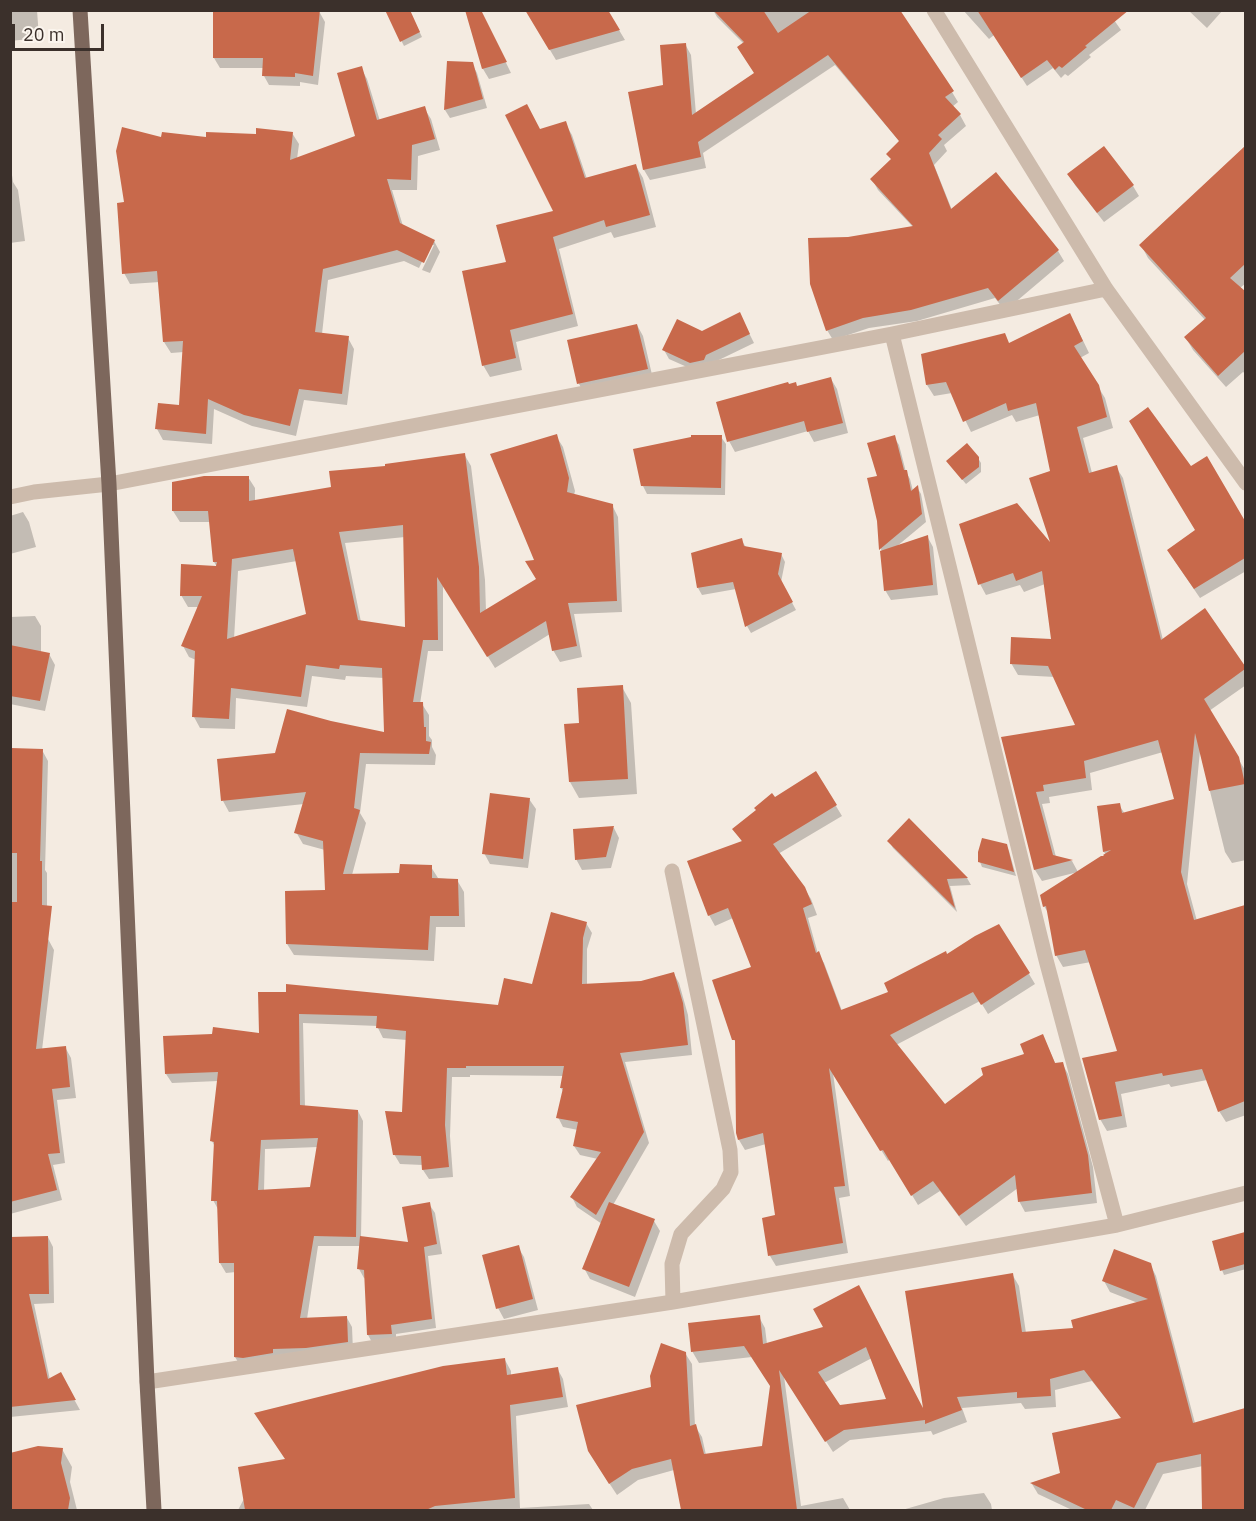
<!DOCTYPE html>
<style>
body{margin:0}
#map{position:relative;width:1256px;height:1521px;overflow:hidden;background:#f4ebe1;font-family:"IBM Plex Sans",sans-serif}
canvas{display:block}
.frame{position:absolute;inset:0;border:12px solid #3b302b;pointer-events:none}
.scale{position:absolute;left:12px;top:24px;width:92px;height:27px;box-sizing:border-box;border:3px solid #3b302b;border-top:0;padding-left:8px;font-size:18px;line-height:21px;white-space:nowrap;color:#3b302b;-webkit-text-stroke:4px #fbf5ee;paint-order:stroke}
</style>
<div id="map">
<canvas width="1256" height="1521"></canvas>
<div class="frame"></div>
<div class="scale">20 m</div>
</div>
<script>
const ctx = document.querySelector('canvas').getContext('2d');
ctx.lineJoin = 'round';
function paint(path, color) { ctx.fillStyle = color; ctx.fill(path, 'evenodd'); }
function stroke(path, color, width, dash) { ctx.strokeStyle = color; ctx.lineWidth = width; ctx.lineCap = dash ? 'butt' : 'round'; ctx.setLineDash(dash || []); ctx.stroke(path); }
paint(new Path2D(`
 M10 10H37L39 38 10 41Z
 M386 10H409L422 37 404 46Z
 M467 10H480L511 73 489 79 483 69Z
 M526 10H607L625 40 556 60Z
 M713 10H897L952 92 958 102 952 107 960 115 966 126 944 145 947 151 934 165 952 210 995 174 1058 251 1064 261 1005 311 995 298 917 321 869 328 833 340 827 330 848 238 913 227 878 190 872 179 892 160 900 142 835 65 703 153 706 168 650 180 644 170 630 93 665 86 685 44 691 55 696 114 755 74 744 44 717 17Z
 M963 10H1107L1121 30 1089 55 1091 57 1068 76 1065 74 1061 78 1053 68 1027 86 994 35 989 39Z
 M1188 10H1223L1207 28Z
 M320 13 325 22 318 85 300 82V86L269 85 264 76V68H220L214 58Z
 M472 64 477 73 487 108 450 118 445 110Z
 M361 68 367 79 380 121 424 108 431 119 440 150 418 156 417 190H392L403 226 434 241 440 252 430 273 422 270 434 245H430L419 268 404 261 328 280 322 334 348 338 354 349 347 405 304 400 296 436 252 426 214 409 212 444 163 440 157 429 181 407 184 352 171 353 164 342 160 282 130 284 124 273 125 204 163 139 207 138 292 133 299 144 297 159 357 137Z
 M565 123 572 135 587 179 636 166 643 178 656 227 614 238 611 232 559 249 578 326 516 342 522 370 490 377 483 365 508 263 555 212 540 131Z
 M10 161 13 182 18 190 25 241 10 243Z
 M1069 175 1133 186 1139 196 1104 222 1075 185Z
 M1216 176 1246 208V283L1240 288 1246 293V374L1243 372 1226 387 1193 350 1186 338 1206 321 1148 258 1141 245Z
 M744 323 754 343 696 371 669 359 664 350 703 332Z
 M637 325 643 336 653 379 585 394 579 384 569 341Z
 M1076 326 1089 353 1080 358 1105 398 1113 428 1083 438 1092 473 1116 467 1123 478 1163 640 1204 610 1246 668V685L1209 711 1245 770 1246 860 1232 863 1225 852 1200 751 1187 884 1197 921 1246 906V1115L1226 1122 1219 1111 1207 1080 1171 1087 1169 1084 1121 1094 1127 1127 1107 1131 1100 1119 1119 1052 1091 962 1063 967 1056 955 1049 914 1044 906 1078 872 1042 881 1035 870 1003 738 1077 727 1055 677 1018 675 1011 663 1053 640 1045 584 1024 592 1020 585 986 595 980 584 1053 549 1051 472 1040 415 1016 422 1012 415 971 432 952 393 934 396 927 385 922 355 1010 345ZM1163 752 1176 800 1125 814 1119 805 1099 807 1104 852 1106 855 1078 872 1072 861 1056 857 1042 804 1050 803 1049 797 1092 790 1090 773Z
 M831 379 837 389 848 433 814 442 808 431 735 452 729 441 797 387Z
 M556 436 563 447 575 491 574 495 612 505 618 517 622 612 574 614 582 657 560 662 553 650 550 634 495 668 443 585V651H428L420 704H422L429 715V736L432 740V747L436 755 435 765 366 764 360 813 366 823 352 875 401 874 431 867 438 878 457 880 464 892 465 927H436L434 961 294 955 287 944 327 892 325 850 303 844 296 832 304 804 229 812 223 801 276 754 330 723 386 734 384 678 346 676 345 680 312 676 307 707 236 698 235 729 200 728 194 717 196 660 189 657 183 646 199 607H188L181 595 217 567 214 562 210 522H180L173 511 174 483 248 477 255 488V501L332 489 386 467 464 454 471 466 485 580 486 611 538 579 536 562ZM405 537 406 628 361 622 345 543ZM297 561 308 616 234 639 238 571Z
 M721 437 726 444 725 495 647 494 643 486Z
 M894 437 899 445 906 472 910 479 913 491 917 487 921 494 926 522 896 547 927 536 933 547 938 595 891 600 885 590 882 552 881 549 878 520V478Z
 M978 458 981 463V472L966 484 951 466Z
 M1206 458 1246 524V571L1200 598 1174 560 1197 531 1191 468Z
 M23 512 29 522 36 547 10 554V516Z
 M741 540 746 547 781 554 785 562 781 582 796 610 751 633 747 626 736 589 702 595 698 588Z
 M35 616 41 626V653L49 654 55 665 45 711 10 704V617Z
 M622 687 631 703 637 794 579 798 570 782 566 726 581 725Z
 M10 750H42L48 761 45 870 47 873V920L10 917Z
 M816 773 842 816 778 854 804 888 811 899 817 915 808 918 818 954 824 963 842 1011 890 993 947 956 1029 974 1035 984 988 1014 980 1001 896 1045 944 1106 1026 1055 1043 1036 1056 1065 1062 1063 1068 1074 1093 1167 1097 1203 1025 1212 1019 1201 1018 1188 966 1226 940 1191 918 1205 890 1159 888 1161 833 1073 850 1196 839 1198 848 1253 776 1266 770 1256 777 1217 766 1144 745 1150 739 1140 738 1133 736 1044 734 1039 753 968 733 918 715 926 709 915 743 843 734 829 774 799Z
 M529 799 536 809 528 868 490 864 484 853Z
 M909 821 967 878 971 885 950 886 957 912 893 848 889 841Z
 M614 828 619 838 611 868 582 870 576 859 574 831Z
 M1006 845 1009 851 1016 876 982 867 980 862Z
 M586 923 592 933 587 949V985L641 983 674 974 679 983 688 1015 692 1055 625 1062 649 1143 613 1205 654 1221 660 1231 635 1297 590 1279 584 1268 602 1224 577 1207 572 1197 598 1159 580 1155 574 1146 578 1130 563 1127 558 1117 563 1091 561 1088 564 1076 470 1075V1077H452L450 1136 453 1177 429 1179 423 1170V1165L400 1164 394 1154 404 1114 407 1040 383 1038 378 1028V1026L303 1023 305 1107 358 1111 363 1121 361 1238 410 1243 429 1204 435 1213 442 1254 428 1256 436 1328 396 1334V1343L373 1344 368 1335 366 1279 364 1278 359 1269 361 1246H318L307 1319 347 1318 352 1327 353 1351 241 1367 235 1357 236 1272 226 1273 220 1263 219 1211 213 1200 215 1147 212 1141 218 1081 172 1083 166 1074 260 1035 259 994 500 1006 533 985ZM318 1147 312 1188 264 1191 265 1149Z
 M48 939 54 950 42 1050 65 1047 71 1058 76 1098 57 1100 65 1163 53 1165 62 1200 10 1214V940Z
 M1243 1234 1246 1239V1269L1224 1275 1222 1270Z
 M48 1237 53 1247 54 1303 34 1304 50 1380 60 1374 80 1410 10 1417V1238Z
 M518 1247 524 1257 538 1310 504 1319 498 1308Z
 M1150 1264 1156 1276 1195 1423 1246 1410V1510H1203V1466L1163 1474 1145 1510H1072L1038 1494 1032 1484 1062 1474 1122 1419 1092 1381 1055 1390 1056 1407 1025 1409 1021 1403 962 1408 967 1422 933 1435 931 1431 850 1440 833 1452 784 1376 801 1506 843 1498 850 1510H683L674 1470 638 1480 617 1495 596 1463 652 1388 685 1353 692 1364 695 1426 702 1437 706 1455 763 1447 772 1387 752 1357 699 1363 692 1351 759 1317 765 1328 767 1344 825 1328 859 1287 925 1413 1012 1274 1019 1286 1026 1333 1075 1329 1138 1303 1110 1292 1104 1281ZM872 1358 888 1401 839 1406 824 1383Z
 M505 1360 511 1371V1376L557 1368 563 1379 568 1407 516 1416 520 1508 589 1504 593 1510H238L245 1497 287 1460Z
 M62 1449 72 1467 70 1482 77 1510H10V1454Z
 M984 1493 991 1504 992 1510H902L944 1498Z`), '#0003');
paint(new Path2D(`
 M213 10H320L313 76 295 73V77L262 76 263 58H213Z
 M385 10H410L420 32 400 42Z
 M465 10H481L507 62 482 69Z
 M525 10H608L620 30 549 50Z
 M713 10H763L778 33 812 10H900L954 91 945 97 961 114 938 135 942 139 929 153 951 209 996 172 1059 250 998 301 988 288 911 310 863 318 826 331 810 284 808 238 848 237 913 226 870 179 891 159 886 154 899 141 828 55 698 142 701 157 643 170 628 92 663 85 660 45 686 43 692 115 754 73 737 47 744 42Z
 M977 10H1129L1085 46 1087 47 1062 68 1059 66 1055 70 1047 60 1021 78Z
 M447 61 473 62 483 99 444 110Z
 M362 66 377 120 425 106 435 139 412 145 411 180 387 179 400 223 435 240 424 263 397 250 323 269 315 332 349 336 342 394 299 389 290 426 244 415 208 399 206 434 155 429 158 403 179 405 183 341 163 342 157 271 122 274 117 203 124 202 116 151 122 127 161 137 162 132 206 137V132L256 134V128L293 132 290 160 355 136 337 73Z
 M527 104 540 129 566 121 585 178 636 164 650 215 606 227 604 220 553 237 573 314 510 330 516 358 482 366 462 271 506 262 496 225 553 211 505 115Z
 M1104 146 1134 185 1097 213 1067 174Z
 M1245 146V264L1230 278 1245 291V351L1218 376 1184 337 1206 318 1139 245Z
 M740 312 750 334 706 355 704 360 690 363 662 350 677 319 702 331Z
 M1070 313 1083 341 1074 346 1099 385 1107 417 1077 427 1089 473 1117 465 1161 640 1205 608 1245 666V669L1204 699 1239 757 1245 784 1209 791 1195 733 1181 872 1194 920 1245 905V1101L1218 1112 1202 1069 1163 1076 1162 1073 1115 1082 1122 1116 1099 1120 1082 1058 1117 1051 1085 950 1055 956 1046 906 1043 907 1040 895 1101 856H1104L1103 855 1111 850 1103 852 1097 806 1120 803 1122 813 1174 799 1158 740 1084 761 1086 778 1043 785 1044 791 1036 792 1053 855 1073 860 1034 870 1001 737 1075 725 1048 666 1010 664 1011 637 1051 639 1042 571 1016 581 1013 573 978 585 959 524 1017 503 1050 542 1029 478 1050 471 1036 403 1008 411 1006 403 963 422 946 382 926 385 921 354 1005 333 1009 343Z
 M637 324 648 369 577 384 567 340Z
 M831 377 843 423 807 432 804 421 727 442 716 402 788 382 789 384 796 382 797 386Z
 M1148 407 1191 466 1207 456 1245 521V558L1194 589 1167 550 1195 530 1129 421Z
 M557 434 569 478 567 492 613 504 617 601 568 603 577 646 552 651 546 621 487 657 437 577 438 640H423L413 702H423L424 727H426V741L431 742 429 754 360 753 354 808 360 810 343 874 399 873 400 864 432 865V878L458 879 459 916H430L428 950 286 944 285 891 325 890 323 841 294 833 306 792 221 801 217 759 275 753 287 709 331 721 384 732 382 668 340 665 339 669 306 665 301 697 231 688 229 719 192 717 195 651 181 646 202 596H180L181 564 216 566 217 562H213L208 511H172V482L204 476H249V501L331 487 329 471 385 466V464L465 453 479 567 480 613 536 579 525 561 534 560 490 454ZM403 525 405 627 358 620 339 532ZM293 549 306 614 227 639 232 559Z
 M691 435H722L721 488 641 486 633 449 691 437Z
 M895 435 904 470H907L911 491 918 485 922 514 879 550 877 521 867 478 877 476 867 443Z
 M967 443 979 457V467L962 480 946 461Z
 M928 535 933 585 884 591 880 551Z
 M742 538 744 546 782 553 778 574 793 602 745 627 733 582 697 588 691 553Z
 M10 645 50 653 40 701 10 696Z
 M623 685 628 779 569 782 564 724 579 723 577 688Z
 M11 748 43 749 40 861H42V905L52 906 36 1049 66 1046 70 1087 52 1089 60 1153 48 1154 57 1190 10 1202V902H17V853H10Z
 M816 771 837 805 773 844 805 887 812 904 803 908 816 953 819 951 841 1010 888 992 884 983 946 951 947 954 975 936 999 924 1030 973 981 1005 973 992 890 1035 945 1104 983 1075 981 1068 1024 1054 1020 1044 1043 1034 1055 1063 1063 1062 1088 1155 1092 1193 1018 1202 1015 1175 959 1216 933 1181 911 1196 883 1150 880 1151 829 1068 845 1186 834 1187 843 1243 768 1256 762 1218 775 1215 763 1133 738 1140 736 1133 735 1040H732L712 980 751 967 728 908 708 916 687 861 742 841 732 829 756 810 754 808 772 793 775 797Z
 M490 793 530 798 523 859 482 854Z
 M909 818 968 878 947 879 955 908 887 841Z
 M614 826 606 857 575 860 573 829Z
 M982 838 1007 844 1014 872 978 862V852Z
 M551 912 587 922 583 938 582 984 641 981 674 972 683 1003 688 1045 620 1053 644 1132 596 1215 570 1197 601 1152 573 1146 578 1122 556 1118 563 1088H560L564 1066H466V1068H447L445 1125 449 1167 422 1170 421 1156 393 1155 385 1111 402 1112 406 1031 376 1028 377 1016 299 1014 300 1105 358 1110 356 1237 314 1236 300 1318 347 1316 348 1342 306 1348 273 1349V1353L243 1358 234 1357V1263H219L217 1201H211L214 1142 210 1141 218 1072 165 1074 163 1036 212 1034 213 1027 259 1033 258 992H286V984L498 1005 504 978 532 984ZM318 1138 310 1187 258 1190 261 1140Z
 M430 1202 437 1244 424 1247 432 1319 391 1325 392 1334 367 1335 364 1270 357 1269 360 1236 408 1242 402 1207Z
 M609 1202 655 1219 629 1287 582 1269Z
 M1245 1232V1264L1220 1271 1212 1241Z
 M48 1236 49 1294H29L48 1379 61 1372 76 1400 10 1407V1237Z
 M519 1245 533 1299 496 1309 482 1255Z
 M1114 1249 1151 1263 1193 1423 1245 1408V1510H1202L1201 1454 1157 1463 1134 1508 1116 1500 1111 1510H1087L1030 1483 1060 1473 1052 1433 1121 1418 1084 1370 1050 1379 1051 1396 1017 1398V1392L957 1397 962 1410 925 1424V1420L844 1430 825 1442 779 1370 797 1510H681L671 1459 632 1469 609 1484 588 1451 576 1405 651 1387 650 1376 661 1343 686 1352 690 1426 696 1424 704 1454 762 1446 770 1386 744 1346 691 1352 688 1323 760 1315 763 1344 823 1327 813 1309 859 1285 923 1408 905 1291 1013 1273 1022 1332 1073 1328 1071 1320 1148 1299 1102 1281ZM866 1347 886 1399 840 1405 818 1372Z
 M505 1358 507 1375 558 1367 563 1397 510 1405 515 1498 435 1506 426 1510H245L238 1467 285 1459 254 1413 443 1366Z
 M38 1446 63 1448 61 1463 70 1498 68 1510H10V1453Z`), '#c8694b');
stroke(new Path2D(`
 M934 10 1106 289 1246 483
 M892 334 1046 960 1117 1225
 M10 497 34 492 109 484 892 334 1106 289
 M672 871 730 1150 731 1172 723 1189 681 1234 672 1264 673 1302
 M147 1382 673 1302 1117 1225 1246 1193`), '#cdbbac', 15);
stroke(new Path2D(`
 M80 10 109 484 147 1382 154 1510`), '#7d675c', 15);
</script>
